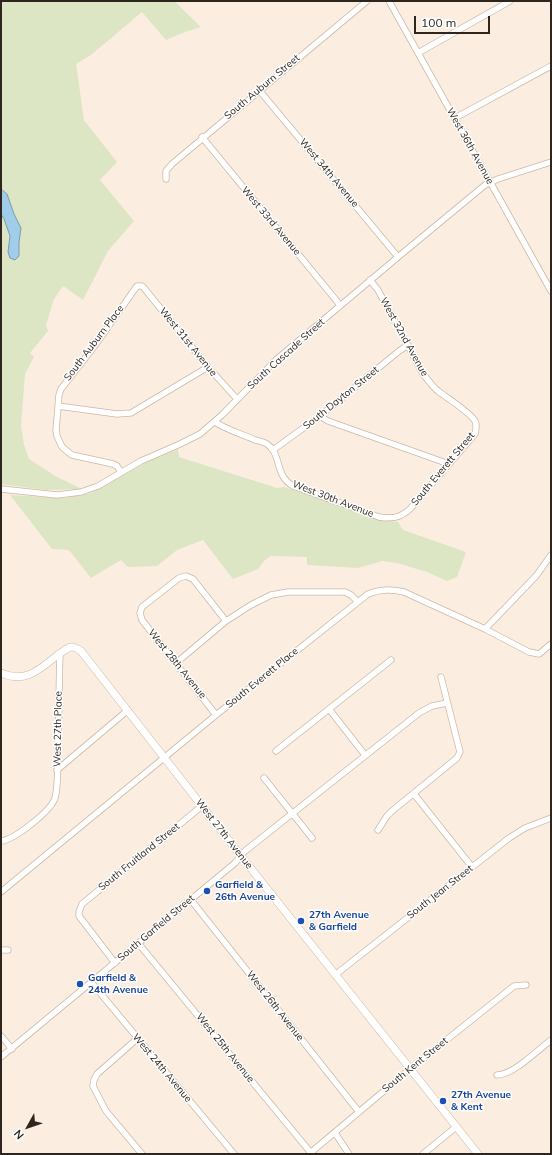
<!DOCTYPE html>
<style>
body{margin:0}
#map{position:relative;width:552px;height:1155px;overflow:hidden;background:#fbeee1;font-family:Mulish,sans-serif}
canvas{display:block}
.frame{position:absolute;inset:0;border:2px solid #2e261e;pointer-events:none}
.north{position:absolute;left:8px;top:1107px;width:40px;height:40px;-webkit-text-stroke:3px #fefefe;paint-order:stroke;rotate:230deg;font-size:11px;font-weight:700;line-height:16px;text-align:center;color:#2e261e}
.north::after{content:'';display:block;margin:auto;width:14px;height:18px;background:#2e261e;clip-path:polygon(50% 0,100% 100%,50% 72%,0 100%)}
.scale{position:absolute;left:414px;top:16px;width:76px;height:18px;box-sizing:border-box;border:2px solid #2e261e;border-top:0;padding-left:5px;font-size:12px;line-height:14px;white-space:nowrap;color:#2e261e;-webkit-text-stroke:3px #fefefe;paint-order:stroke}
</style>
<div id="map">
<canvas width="552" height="1155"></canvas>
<div class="frame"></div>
<div class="north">N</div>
<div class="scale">100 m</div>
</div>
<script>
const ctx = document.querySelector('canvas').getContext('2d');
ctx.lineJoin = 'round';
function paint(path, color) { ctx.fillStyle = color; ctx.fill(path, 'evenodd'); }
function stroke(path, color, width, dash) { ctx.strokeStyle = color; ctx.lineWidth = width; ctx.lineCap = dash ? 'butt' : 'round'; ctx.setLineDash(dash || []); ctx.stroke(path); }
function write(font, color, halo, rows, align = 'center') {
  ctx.font = font + ' Mulish,sans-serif'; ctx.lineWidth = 3; ctx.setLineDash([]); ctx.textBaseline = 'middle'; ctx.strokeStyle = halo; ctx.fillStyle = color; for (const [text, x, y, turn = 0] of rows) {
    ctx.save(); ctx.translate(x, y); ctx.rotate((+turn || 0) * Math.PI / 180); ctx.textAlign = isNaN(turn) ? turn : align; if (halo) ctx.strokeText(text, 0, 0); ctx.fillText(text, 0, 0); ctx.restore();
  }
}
paint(new Path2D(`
 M6 1H174L201 27 185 32 166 40 142 12 91 55 76 64 84 120 117 162 100 180 134 221 108 251 83 300 63 286 54 299 46 325 48 331 30 353 34 357 25 374 21 426 24 445 29 459 57 477 82 489 46 490 1 484V2Z
 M178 449 179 457 277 488 284 487 379 519 398 522 403 530 466 552 457 577 447 581 427 572 397 563 382 561 358 568 307 565V557L270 556 264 561 258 569 233 579 203 540 177 550 157 566 128 567 121 560 91 578 69 550 52 549 10 495 64 498 91 493 151 460Z`), '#dce5c4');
const water = new Path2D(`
 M1 189 7 194 14 214 21 228 19 242V256L15 260 10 258 8 252 10 236 4 219 1 214Z`);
paint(water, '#a0cde9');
stroke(water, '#7e9bac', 1);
const minor = new Path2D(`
 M389 1 551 291
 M418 53 510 1
 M259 90 398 257
 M455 118 551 66
 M202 137 340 305
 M166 179V171L172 164 367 1
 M58 406 117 414 131 413 208 367
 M320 416 328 421 449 464
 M215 422C227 430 242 434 255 440 259 441 264 442 267 444 282 454 274 475 293 486L379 517C392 519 400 518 410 509L475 434C476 430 477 425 475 421 470 412 447 398 438 391 432 386 428 380 423 374L378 290 370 280
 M273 450 320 416 399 351 408 345
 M121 472 117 466 113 464 72 455 62 447 57 436 56 430 59 395 61 389 96 344 137 286H142L144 288 208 367 237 399
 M1 489 57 495 81 492 98 486 141 461 180 444 200 434 222 415 277 359 398 257 485 185 498 179 551 162
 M485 629 536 576 551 555
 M176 663 226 621 251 605 271 595 288 592H345L351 595 358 602
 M329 709 365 755
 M216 715 142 620 140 613 142 607 179 578 186 576 193 579 226 621
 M276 751 391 660
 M57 770 128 710
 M264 778 312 838
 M414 794 472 867
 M378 830 387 816 392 811 457 758 460 752 441 677
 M1 841C14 840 51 811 55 798 59 783 57 765 58 749 59 717 59 685 60 654
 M1 892 216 715 368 594C381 589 391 589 404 592L485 629 529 652 539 654 551 644
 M191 900 359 1112
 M138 943 311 1153
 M1 950H8
 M115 963 79 916V912L82 904 202 806
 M335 975 509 838 525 828 551 818
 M91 982 234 1154
 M1 1036 12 1049
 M138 1038 97 1074 94 1080 93 1086 106 1111 142 1154
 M1 1057 235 863 245 851 419 713 432 706 447 703
 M497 1075C513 1075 538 1050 551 1040
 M335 1133 349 1154
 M309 1154 410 1069 514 986 526 985
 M423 1154 456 1127`);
const major = new Path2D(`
 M1 673C26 684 40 669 59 654 63 652 67 647 72 647 75 647 78 649 81 651L241 856 478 1154`);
stroke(minor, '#cdb7a3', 7);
stroke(major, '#cdb7a3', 8);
stroke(minor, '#fff', 5.5);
stroke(major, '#fff', 7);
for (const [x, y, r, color] of [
 [207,891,4,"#1a4fb4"],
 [301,921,4,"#1a4fb4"],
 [80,984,4,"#1a4fb4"],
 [443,1101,4,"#1a4fb4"]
]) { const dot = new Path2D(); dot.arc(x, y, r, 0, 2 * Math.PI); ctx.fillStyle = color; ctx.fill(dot); stroke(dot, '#fefefe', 1.5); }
write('10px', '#2e261e', '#fefefe', [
 ["South Auburn Street",262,87,-40],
 ["West 36th Avenue",470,146,61],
 ["West 34th Avenue",329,173,50],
 ["West 33rd Avenue",271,221,50],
 ["West 32nd Avenue",404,337,61],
 ["West 31st Avenue",188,342,51],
 ["South Auburn Place",94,343,-53],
 ["South Cascade Street",286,354,-42],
 ["South Dayton Street",341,398,-39],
 ["South Everett Street",443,469,-50],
 ["West 30th Avenue",333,499,21],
 ["West 28th Avenue",177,664,51],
 ["South Everett Place",262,678,-39],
 ["West 27th Place",58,729,-89],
 ["West 27th Avenue",224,834,52],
 ["South Fruitland Street",139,857,-39],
 ["South Jean Street",440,892,-38],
 ["South Garfield Street",156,928,-40],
 ["West 26th Avenue",275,1006,52],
 ["West 25th Avenue",225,1048,51],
 ["South Kent Street",415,1065,-39],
 ["West 24th Avenue",162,1068,50]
]);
write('bold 10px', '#164399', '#fefefe', [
 ["Garfield &",215,885],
 ["26th Avenue",215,897],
 ["27th Avenue",309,915],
 ["& Garfield",309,927],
 ["Garfield &",88,978],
 ["24th Avenue",88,990],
 ["27th Avenue",451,1095],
 ["& Kent",451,1107]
], 'left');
</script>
